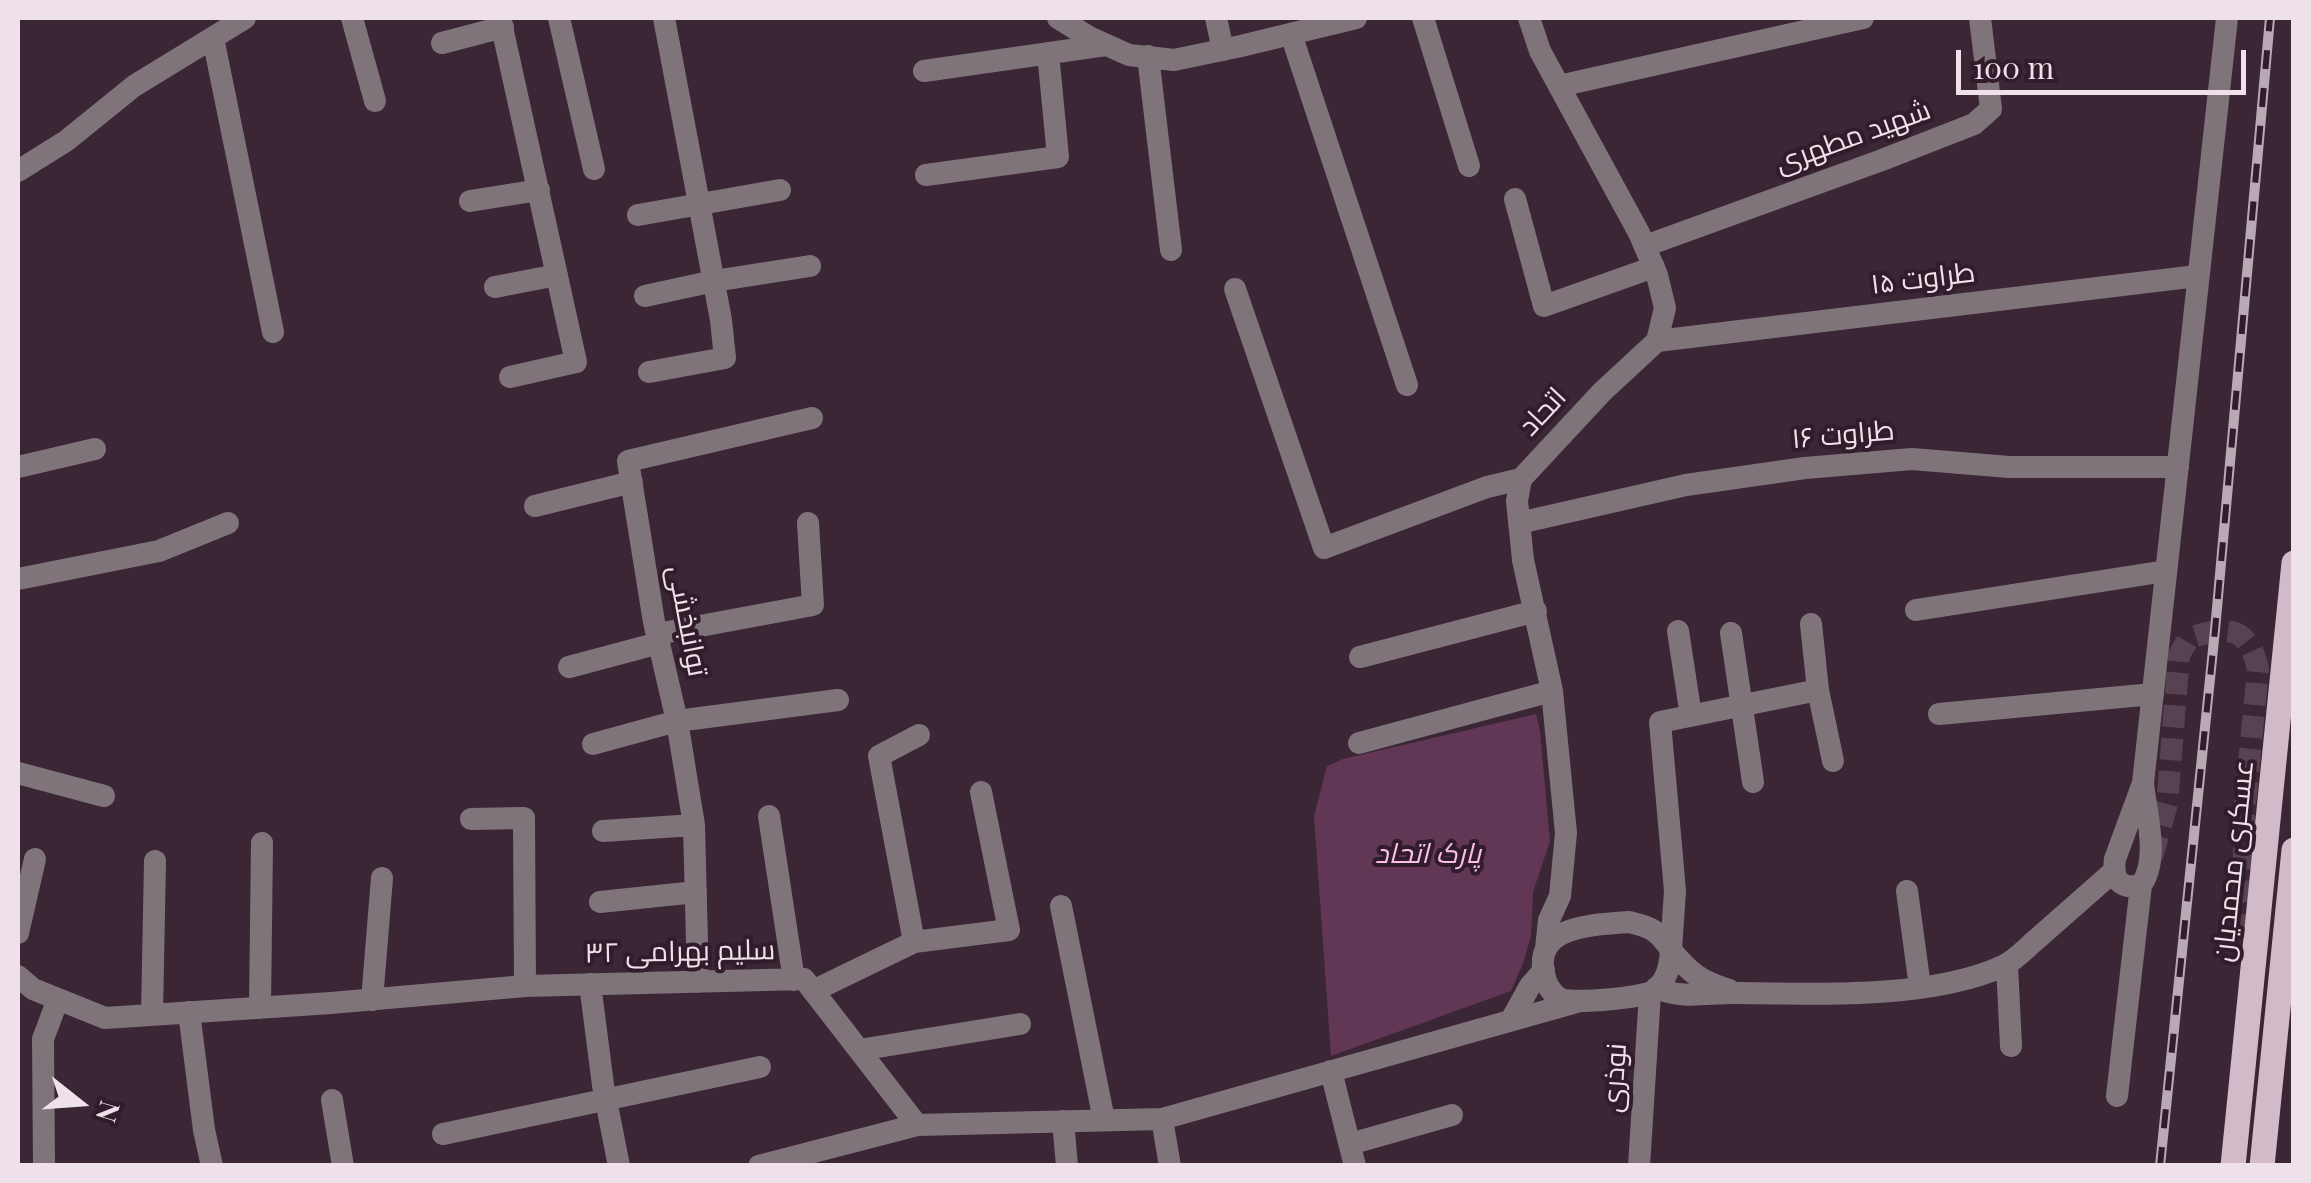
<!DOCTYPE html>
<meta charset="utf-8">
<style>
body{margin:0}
#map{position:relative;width:2311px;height:1183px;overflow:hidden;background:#3b2635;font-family:"Playfair Display",serif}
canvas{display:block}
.frame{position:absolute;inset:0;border:20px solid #efe1ea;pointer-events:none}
.north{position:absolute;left:30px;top:1053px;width:100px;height:100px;-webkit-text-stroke:8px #311c2b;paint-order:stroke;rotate:107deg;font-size:28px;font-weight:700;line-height:40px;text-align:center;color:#efe1ea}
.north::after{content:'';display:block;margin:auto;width:35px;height:45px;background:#efe1ea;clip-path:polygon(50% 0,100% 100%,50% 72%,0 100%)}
.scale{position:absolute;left:1956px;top:50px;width:290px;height:45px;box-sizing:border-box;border:5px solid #efe1ea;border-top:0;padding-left:12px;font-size:30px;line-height:35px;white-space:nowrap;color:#efe1ea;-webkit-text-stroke:8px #311c2b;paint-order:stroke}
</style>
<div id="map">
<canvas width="2311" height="1183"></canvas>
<div class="frame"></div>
<div class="north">N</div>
<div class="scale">100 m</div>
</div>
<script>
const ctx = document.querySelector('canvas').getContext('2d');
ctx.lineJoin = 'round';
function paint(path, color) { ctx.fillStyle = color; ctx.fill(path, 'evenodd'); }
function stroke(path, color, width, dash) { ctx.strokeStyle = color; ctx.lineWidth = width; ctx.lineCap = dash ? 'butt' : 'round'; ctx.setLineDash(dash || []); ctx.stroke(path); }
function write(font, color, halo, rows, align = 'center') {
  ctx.font = font + ' "Playfair Display",Cairo,serif'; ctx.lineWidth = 8; ctx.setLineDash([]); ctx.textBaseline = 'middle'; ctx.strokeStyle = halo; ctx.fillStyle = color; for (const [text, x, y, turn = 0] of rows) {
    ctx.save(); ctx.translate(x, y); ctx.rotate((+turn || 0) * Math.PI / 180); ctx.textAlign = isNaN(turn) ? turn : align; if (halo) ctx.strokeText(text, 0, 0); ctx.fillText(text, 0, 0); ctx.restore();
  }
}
paint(new Path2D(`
 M1536 714 1540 731 1550 841 1533 892 1531 936 1523 963 1511 991 1331 1056 1314 816 1327 766 1343 759Z`), '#613755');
stroke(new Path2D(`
 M2152 857 2167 804 2179 655 2189 638C2227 626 2248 625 2258 669L2244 815V885L2252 929`), '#564250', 22, [22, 11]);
stroke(new Path2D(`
 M352 18 375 101
 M500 18 576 362 510 377
 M559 18 594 169
 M1058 18 1089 37 1129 55 1174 60 1241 46 1356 18
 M1216 18 1223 50
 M1423 18 1469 166
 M1529 18 1540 51 1639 233 1657 275 1665 308 1657 341 1602 392 1521 479 1517 501 1523 560 1552 691 1566 833 1560 896 1549 920 1546 949
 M1291 34 1407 385
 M213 38 273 332
 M442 43 503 27
 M1148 56 1171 250
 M924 71 1106 45
 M1559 86 1863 18
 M18 171 66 141 134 86 245 18
 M926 175 1058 157 1048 53
 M1515 199 1544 306 1654 267
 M470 201 539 190
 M638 215 780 190
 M1645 246 1882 160 1974 124 1991 109 1980 18
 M495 287 557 275
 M1235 289 1324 548 1487 487 1521 479
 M645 296 714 281 810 266
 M1657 341 2197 276
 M649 372 725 358 721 320 664 18
 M18 467 95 449
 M535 506 632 482
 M1519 523 1686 485 1805 468 1912 459 2009 467H2178
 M18 579 159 551 228 523
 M1916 610 2166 571
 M1811 624 1818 690 1833 761
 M1678 631 1691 716
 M1731 633 1753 782
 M657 634 813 605 808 523
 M1360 657 1536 611
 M569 667 659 643
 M1939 714 2153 694
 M1359 743 1552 691
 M593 744 677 721 838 700
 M18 773 104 796
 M2143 783 2115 859C2112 879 2120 890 2141 885 2160 859 2146 814 2143 783L2227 18
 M769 816 794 980
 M471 819 524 818 525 986
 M603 831 694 825
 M1907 891 1920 987
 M600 902 696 892
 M1061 906 1104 1120
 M1629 922C1652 927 1658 931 1671 950 1670 966 1667 982 1653 991 1642 998 1574 1004 1561 999 1552 995 1546 984 1544 974 1533 924 1597 925 1629 922Z
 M18 933 35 859
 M914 942 879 756 919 735
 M2007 965 2011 1046
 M18 976 33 989 105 1018 331 1003 525 986 804 979 917 1125 1162 1119 1577 1002
 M698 982 694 825 677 721 654 622 628 461 812 418
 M590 984 603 1085 619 1166
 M1656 988C1684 1000 1709 992 1739 993 1816 994 1932 999 2003 966 2016 960 2027 947 2038 938 2063 916 2088 894 2113 872
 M1729 990C1700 981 1690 973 1671 950L1675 891 1660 722 1818 690
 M813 991 914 942 1009 930 981 792
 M372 1000 382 878
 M260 1008 262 843
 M189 1012 204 1130 212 1166
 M152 1015 155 861
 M1511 1020 1530 986 1544 970
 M859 1050 1020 1024
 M1331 1071 1355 1166
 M2117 1096 2141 885
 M332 1100 343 1166
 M1162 1119 1170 1166
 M1063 1121 1067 1166
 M443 1134 760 1067
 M1350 1144 1452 1115
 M44 1166 43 1039 58 999
 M759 1166 917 1125
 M1639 1166 1650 993`), '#80747b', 22);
stroke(new Path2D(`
 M2233 1166 2294 563
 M2262 1166 2294 850`), '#d2bac9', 25);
const rail = new Path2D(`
 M2160 1166 2215 630 2270 18`);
stroke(rail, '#b9a9b4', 10);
stroke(rail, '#311c2b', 6, [19]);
write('28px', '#efe1ea', '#311c2b', [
 ["شهید مطهری",1853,137,-20],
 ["طراوت ۱۵",1923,279,-7],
 ["اتحاد",1543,412,-47],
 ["طراوت ۱۶",1843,435,-5],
 ["توانبخشی",687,621,79],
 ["عسکری محمدیان",2234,861,-84],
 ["سلیم بهرامی ۳۲",680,952,-1],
 ["نوذری",1615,1078,-86]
]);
write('italic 28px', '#fbbee7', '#311c2b', [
 ["پارک اتحاد",1428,854]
]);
</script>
